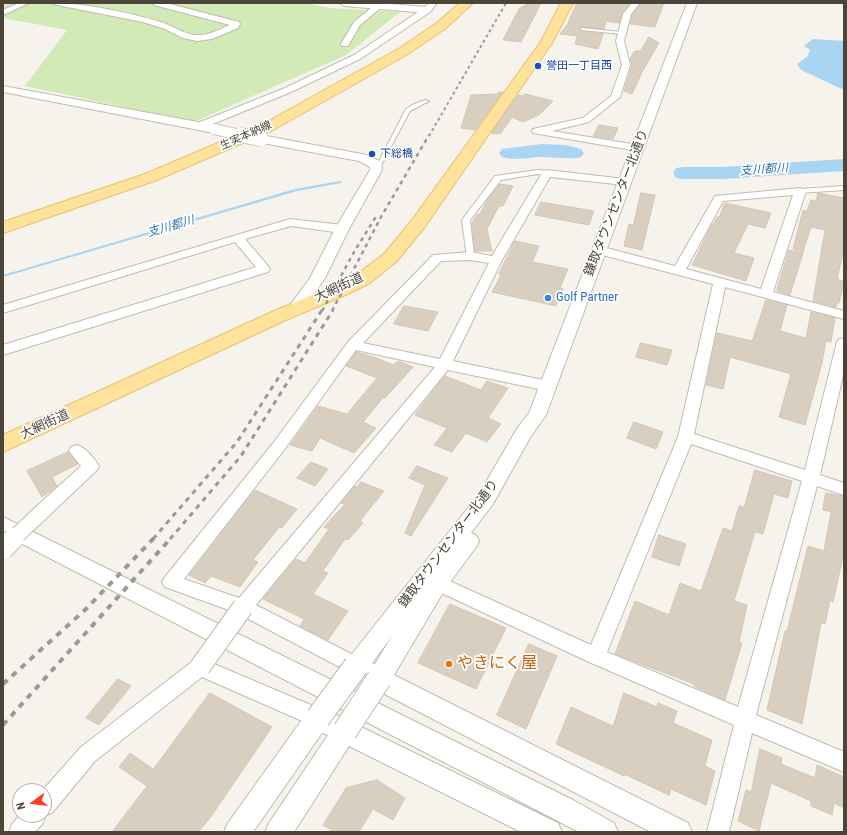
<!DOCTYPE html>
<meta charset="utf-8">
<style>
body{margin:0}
#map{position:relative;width:847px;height:835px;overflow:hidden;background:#f6f3ec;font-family:"Roboto Condensed",sans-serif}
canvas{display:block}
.frame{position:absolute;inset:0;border:4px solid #4b4439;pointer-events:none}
.north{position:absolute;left:12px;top:783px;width:40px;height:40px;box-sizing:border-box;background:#fff;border:1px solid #b7b4b0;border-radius:50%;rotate:255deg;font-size:11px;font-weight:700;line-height:16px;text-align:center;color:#4b4439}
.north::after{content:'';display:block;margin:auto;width:14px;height:18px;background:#fc3f1d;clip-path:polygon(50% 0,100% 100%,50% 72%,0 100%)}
</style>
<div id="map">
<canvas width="847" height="835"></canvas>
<div class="frame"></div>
<div class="north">N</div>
</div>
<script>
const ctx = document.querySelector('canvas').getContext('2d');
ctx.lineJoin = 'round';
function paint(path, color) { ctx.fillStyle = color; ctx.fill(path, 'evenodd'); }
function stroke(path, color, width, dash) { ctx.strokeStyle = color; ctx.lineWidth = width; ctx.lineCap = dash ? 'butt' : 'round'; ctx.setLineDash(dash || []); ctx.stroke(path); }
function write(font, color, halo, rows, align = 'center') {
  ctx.font = font + ' "Roboto Condensed","Noto Sans JP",sans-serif'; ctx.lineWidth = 3.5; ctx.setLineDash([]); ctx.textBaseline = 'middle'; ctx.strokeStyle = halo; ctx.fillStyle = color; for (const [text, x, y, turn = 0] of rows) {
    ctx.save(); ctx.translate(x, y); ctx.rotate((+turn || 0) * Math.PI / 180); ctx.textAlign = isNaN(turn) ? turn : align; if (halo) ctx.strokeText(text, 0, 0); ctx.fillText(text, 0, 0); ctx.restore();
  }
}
paint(new Path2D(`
 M3 3H303L330 8 400 12 346 55 194 122 25 86 67 30 3 18Z`), '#d2eab5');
paint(new Path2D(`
 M813 39 844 41V90L801 70 797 64 807 57 810 50 804 46Z`), '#a9d4f2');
paint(new Path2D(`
 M340 181 342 182 341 183 297 191 3 277V275L295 189Z`), '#a9d4f2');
paint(new Path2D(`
 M542 144 566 145 581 149 584 153 581 157C569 160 556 157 543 157 529 157 515 161 502 157L499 153 502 149Z
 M844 159V171L722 179H684L676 178 673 173 676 168 684 167H722Z`), '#a9d4f2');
const building = new Path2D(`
 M529 3H541L521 42 503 40 519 9Z
 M577 3H630L622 13 619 23 606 21 604 29 582 27 579 29 581 31 603 34 598 49 575 44 577 36 560 34 567 25Z
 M641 3H664L655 27 630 24 632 15Z
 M649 37 659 43 642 72 632 94 624 91 632 65 630 58 635 51H640Z
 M499 92H503L475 130 461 128 471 95 497 94Z
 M525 94 553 101 539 115 523 122 512 117 501 133 497 134 491 133 518 95 522 96Z
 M599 125 618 128 613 139 594 136Z
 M500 184 513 186 503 206H499L487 229 492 251H475L472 223 477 214H480L488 199Z
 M641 193 655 195 642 250 624 246 629 224 633 225Z
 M818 193 844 198V249L837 279 844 282 839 303H837L836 307 813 301 825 230 811 227 803 252 793 249 803 210 807 211 811 200 816 201Z
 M541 202 594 211 589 225 535 215Z
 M725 203 771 213 765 228 748 224 734 253 754 258 746 281 692 265 712 224H714L717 217H719Z
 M515 241 539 246 532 262 568 269 560 288 563 289 556 306 492 292 501 275 499 274Z
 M789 250 803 253 790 295 777 291Z
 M766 300 787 305 780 331 806 338 811 312 835 318 831 342 826 341 822 363 805 425 779 417 791 374 730 357 723 389 706 385 717 333 752 341Z
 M404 306 438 312 428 331 394 324Z
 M641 343 672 350 667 365 636 357Z
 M356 352 374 357 393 365 398 361 413 367 385 398H383L363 422 376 428 354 453 320 438 312 451 290 445 318 406 347 414 377 378 346 366Z
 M445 376 481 390 487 381 508 388 488 418 501 424 487 442 466 433 452 452 434 445 447 428 415 415Z
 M634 422 663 432 656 449 627 438Z
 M68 452 78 464 52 477 57 486 42 497 27 471Z
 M311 462 328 469 315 486 297 478Z
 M417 466 448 478 411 536 405 533 425 485 409 478Z
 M755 470 792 481 788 498 774 494 763 534 755 532 734 601 747 605 739 642 742 643 725 700 694 686V684L615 654 635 601 669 615 680 583 701 591 723 528 732 531 739 506 744 507Z
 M361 482 384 491 360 521 363 523 348 540 345 539 323 571 328 573 313 594 348 611 328 640 300 626 304 619 263 599 296 559 305 563 329 529 324 527 345 504 341 503 355 486 357 487Z
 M255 490 297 509 282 528 279 527 253 560 258 562 240 587 211 576 205 583 189 575Z
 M826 493 844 496V552L833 602 830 600 825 624 821 623 802 724 767 710 785 631H787L808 546 824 551 831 512 823 510Z
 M659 535 686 544 679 566 652 557Z
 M450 604 506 628 476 689 418 663Z
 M529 644 557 656 526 729 497 715Z
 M118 679 131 686 99 725 86 718Z
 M210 693 272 727 210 818 198 832H112L147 786 119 767 130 753 153 769Z
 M624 693 657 707 658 703 677 711 673 723 712 740 705 766 715 771 706 805 671 789 669 795 624 774V776L556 744 571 707 613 726Z
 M760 749 782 758 781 764 815 778 817 765 844 777V808L834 803 832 815 811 806V801L771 783 759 831 738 821 746 790 751 792Z
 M377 780 405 798 393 820 373 809 359 832H334L323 825 346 788Z`);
paint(building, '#d8cfc1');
stroke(building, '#d3c7b4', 1);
const service = new Path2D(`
 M582 28 622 32 624 33 622 34 581 30 580 29Z
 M425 100 429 101 410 111 379 169 375 170V169L406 109 412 105Z`);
const pedestrian = new Path2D(`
 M538 170 550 171 551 173 547 175 538 174 501 180 470 220 474 256 470 259 467 258 462 220 495 176Z
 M844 186V190L800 193 796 191 800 189Z`);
const minor = new Path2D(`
 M19 3H29L3 15V10Z
 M53 3C85 3 130 13 161 22 174 26 186 36 199 35 210 35 220 29 230 25L154 5 153 3H166L239 22 240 24 238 28 212 39 197 41 183 38 165 29 143 22 57 5Z
 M429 3H437L430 12 360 59 291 92 203 128 199 129 194 126 195 124 285 88 354 55 424 8Z
 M632 3H640L631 14 624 41 630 65 620 97 589 122 552 131 638 145 642 146 643 148 642 150 638 151 533 133 532 131 533 129 583 118 611 96 622 65 616 41 623 14Z
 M376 4H379L383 6 360 25 348 46H342L341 44 354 22Z
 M547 170 625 179 630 182 625 185 550 177 502 260 453 361 548 381 553 383 555 386 553 389 548 391 448 370 256 605 363 660 366 666 363 672 356 675 349 672 237 613 165 587 162 582 165 577 274 442 348 342 433 255 470 252 492 256 542 173ZM470 260 489 263 440 359 363 343 441 261ZM356 350 435 367 239 598 184 579 284 450Z
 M800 188 806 191 773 292 844 311V319L725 287 694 434 805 470 837 342 839 339 844 338V371L820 475 844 483V495L817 486 756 715 844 752V772L752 733 729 832H707L734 725 589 662 431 588 428 583 431 578 437 575 443 578 591 645 678 437 713 284 595 253 593 250 595 247 599 246 675 266 715 196ZM793 195 761 289 686 269 723 201ZM691 444 802 481 738 707 607 652Z
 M290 219 342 225 346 227 348 229 346 231 342 233 291 226 245 239 268 266 270 269 268 272 3 355V345L256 267 235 242 3 313V305Z
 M77 445C86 448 94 458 99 466L97 470 39 525 33 527 27 525 25 520 27 515 81 466 69 451 71 447Z
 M200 658 325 711 328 718 325 725 318 728 202 677 95 761 52 813 46 815 43 823 35 832H9L12 824 20 815H44V791H42L81 747 193 661Z`);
const tertiary = new Path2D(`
 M339 3H378L427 7 432 10 427 13 344 6Z
 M687 3H697L546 415 531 436 493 504 471 533 476 535 479 541 476 547 445 589 394 675 688 823 692 832H651L371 687 348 673 344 666 348 659 479 494 518 427 529 413ZM392 636 375 664 372 663Z
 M3 86 214 125 218 126 220 129 218 132 214 133 3 92Z
 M261 135 367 155 381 162 382 170 349 229 325 278 302 311 296 313 290 311 288 308 310 278 335 229 370 170V167L359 161 257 142 255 139 257 136Z
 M3 517 573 800 614 823 618 832H579L3 534Z
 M318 706 558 823 562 832H521L349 746 294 832H265L269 823 328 735 322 733 253 832H224L228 823 309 710Z`);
const primary = new Path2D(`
 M460 3H473L446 28 408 54 275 129 157 180 3 233V222L145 174 265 123 400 48 438 22Z
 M561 3H573L552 43 424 228 397 261 370 283 348 294 288 319 3 452V435L274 311 334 286 356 275 385 253 412 220 540 43Z`);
stroke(service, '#c2bbae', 2);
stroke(pedestrian, '#c2bbae', 2);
stroke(minor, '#c2bbae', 2);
stroke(tertiary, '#c2bbae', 2);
stroke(primary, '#e6c16a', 2);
paint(service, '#fff');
paint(pedestrian, '#fff');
paint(minor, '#fff');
paint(tertiary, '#fff');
paint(primary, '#ffe39c');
stroke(new Path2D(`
 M429 136 506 3`), '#9a9a9a', 2, [3, 3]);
stroke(new Path2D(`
 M322 311 354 252 377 215
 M332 311 381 217 429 135`), '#9a9a9a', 2.5, [4, 4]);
stroke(new Path2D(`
 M153 539 237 442 322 310
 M170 539 241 456 333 310`), '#9a9a9a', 3, [5, 5]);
stroke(new Path2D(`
 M3 684 86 609 154 538
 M3 725 171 538`), '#9a9a9a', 4, [6, 6]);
const minorBridgeFar1 = new Path2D(`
 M13 539 33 520`);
const minorBridge = new Path2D(`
 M3 549 14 538
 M200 667 243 607`);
const tertiaryBridgeFar2 = new Path2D(`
 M214 129 245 136`);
const tertiaryBridgeFar1 = new Path2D(`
 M240 135 261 139`);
const tertiaryBridge = new Path2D(`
 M318 718 356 666
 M345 731 379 679`);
stroke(minorBridgeFar1, '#c2bbae', 17, []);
stroke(minorBridge, '#c2bbae', 22, []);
stroke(tertiaryBridgeFar2, '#c2bbae', 12, []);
stroke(tertiaryBridgeFar1, '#c2bbae', 16, []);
stroke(tertiaryBridge, '#c2bbae', 26, []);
stroke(minorBridgeFar1, '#fff', 15);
stroke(minorBridge, '#fff', 20);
stroke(tertiaryBridgeFar2, '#fff', 10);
stroke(tertiaryBridgeFar1, '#fff', 14);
stroke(tertiaryBridge, '#fff', 24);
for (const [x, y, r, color] of [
 [538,66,4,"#1a4fb4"],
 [372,154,4,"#1a4fb4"],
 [548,298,4,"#3f7fe0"],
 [449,664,4,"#e8710a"]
]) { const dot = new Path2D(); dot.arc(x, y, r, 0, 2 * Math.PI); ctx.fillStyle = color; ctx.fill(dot); stroke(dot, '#fff', 1.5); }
write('11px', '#164399', '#fff', [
 ["誉田一丁目西",546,66],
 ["下総橋",380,154]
], 'left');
write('11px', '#4b4439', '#fff', [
 ["生実本納線",246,136,-24]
]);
write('italic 12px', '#2e7ab2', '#fff', [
 ["支川都川",764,170,-4],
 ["支川都川",171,227,-16]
]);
write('13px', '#4b4439', '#fff', [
 ["鎌取タウンセンター北通り",617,203,-69],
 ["大網街道",339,288,-25],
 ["大網街道",45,425,-25],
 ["鎌取タウンセンター北通り",449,544,-53]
]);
write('13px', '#366cbe', '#fff', [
 ["Golf Partner",556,298]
], 'left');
write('16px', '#c56008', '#fff', [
 ["やきにく屋",457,664]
], 'left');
</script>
